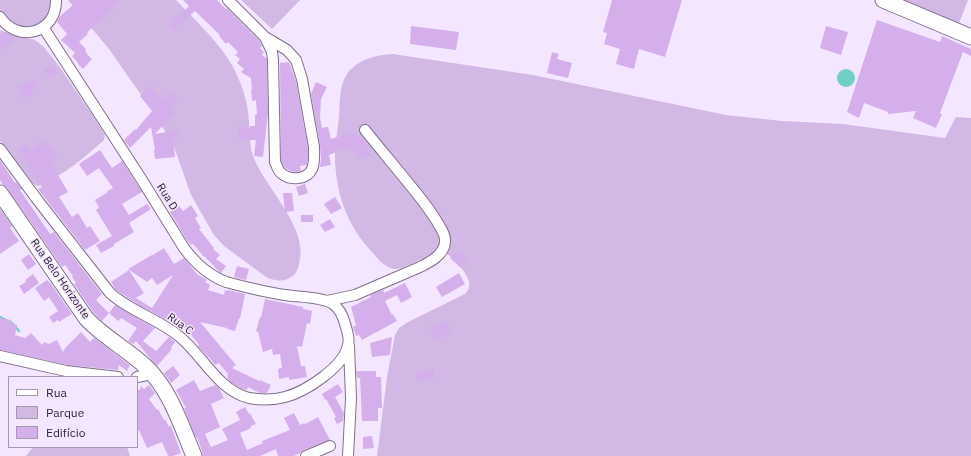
<!DOCTYPE html>
<meta charset="utf-8">
<style>
body{margin:0}
#map{position:relative;width:971px;height:456px;overflow:hidden;background:#f5e6ff;font-family:"IBM Plex Sans",sans-serif}
canvas{display:block}
.legend{position:absolute;left:8px;top:376px;width:130px;height:72px;box-sizing:border-box;background:#f5e6ff;border:1px solid #a59aad;margin:0;padding:5px 7px;list-style:none;font-size:12px;color:#2e2733}
.legend li{display:flex;align-items:center;gap:8px;height:20px}
.legend b{width:20px;border:1px solid #a59aad}
</style>
<div id="map">
<canvas width="971" height="456"></canvas>
<ul class="legend">
<li><b style="height:5px;background:#fff"></b>Rua</li>
<li><b style="height:11px;background:#d2b8e4"></b>Parque</li>
<li><b style="height:11px;background:#d4afec"></b>Edifício</li>
</ul>
</div>
<script>
const ctx = document.querySelector('canvas').getContext('2d');
ctx.lineJoin = 'round';
function paint(path, color) { ctx.fillStyle = color; ctx.fill(path, 'evenodd'); }
function stroke(path, color, width, dash) { ctx.strokeStyle = color; ctx.lineWidth = width; ctx.lineCap = dash ? 'butt' : 'round'; ctx.setLineDash(dash || []); ctx.stroke(path); }
function write(font, color, halo, rows, align = 'center') {
  ctx.font = font + ' "IBM Plex Sans",sans-serif'; ctx.lineWidth = 3; ctx.setLineDash([]); ctx.textBaseline = 'middle'; ctx.strokeStyle = halo; ctx.fillStyle = color; for (const [text, x, y, turn = 0] of rows) {
    ctx.save(); ctx.translate(x, y); ctx.rotate((+turn || 0) * Math.PI / 180); ctx.textAlign = isNaN(turn) ? turn : align; if (halo) ctx.strokeText(text, 0, 0); ctx.fillText(text, 0, 0); ctx.restore();
  }
}
paint(new Path2D(`
 M0 0H55L54 12 29 32 0 16Z
 M68 0H176C195 20 220 43 233 67 242 84 248 102 249 122 250 134 249 147 254 158 266 189 310 229 299 264 298 268 297 272 294 275 285 283 275 281 266 277L224 246 214 235 191 195 173 144 153 112 109 49Z
 M241 0H300L272 29Z
 M900 0H968L958 26Z
 M0 30 13 35 35 40 44 47 59 66 95 119 105 135 104 140C88 154 73 168 54 178 48 182 43 185 37 186L32 183 0 141Z
 M393 54 533 75 726 115 782 121 843 124 945 138 956 117 971 118V456H377L387 377 395 335 399 328 408 322 465 294C468 291 470 287 469 282 467 272 449 251 438 250 429 255 403 270 394 269 384 267 378 259 372 252 347 226 335 192 335 155 335 142 338 129 339 116 340 102 339 86 347 74 357 59 377 55 393 54Z
 M33 447H127L130 456H26Z`), '#d2b8e4');
paint(new Path2D(`
 M837 78a9 9 0 1 1 18 0a9 9 0 1 1-18 0Z`), '#6fd0c4');
stroke(new Path2D(`
 M0 317 12 323 19 331`), '#6fd0c4', 2.5);
paint(new Path2D(`
 M69 0H119L108 13V12L100 21 99 20 87 33 88 34 79 42 86 49 85 51 87 53H86L92 59 83 69 78 64V63L72 56 75 53 61 40 67 34 57 22 59 17 73 5Z
 M183 0H217L226 9 227 8 260 41 262 46 260 48 264 52 262 55 266 58 267 60 268 113 263 157 254 156 256 140H238L239 127 250 128V126H255V115L257 114 256 100 252 101 251 90H252L251 78 241 72 244 69 237 63 240 59 235 55 238 52 228 42 226 44 219 36 220 35 195 11 173 30 170 26 173 22 172 20 178 15 179 16 189 6Z
 M612 0H682L665 57 639 49 634 69 616 64 620 49 604 44 607 33 603 32Z
 M877 20 940 42 942 36 971 49V56L963 52 940 113 942 114 936 128 913 118 916 111 888 114V112L864 103 859 118 847 112Z
 M411 26 459 32 456 50 410 44Z
 M826 26 848 32 841 55 820 48Z
 M6 32 17 38 0 50V35Z
 M552 52 559 54 557 59 572 63 568 78 547 73Z
 M289 62 296 81 308 148V158L307 165 300 166 301 171 297 172 291 171 285 168 281 161 280 63Z
 M52 64 58 72 49 78 44 70Z
 M33 80 37 87 31 90 33 94 24 99 18 88Z
 M316 82 327 87 321 99 320 118 322 128 328 127 331 139 337 137 354 133 356 137 361 135 366 142 371 155 358 158 356 150 349 151 348 147 329 155 331 165 320 167 321 159 320 146 311 94Z
 M151 86 162 100 171 92 178 101 170 108 175 113 155 134 177 130 179 139 173 140 175 157 155 159 154 150H155L151 127 130 148 124 140 135 129 136 130 152 111 140 96Z
 M44 141 48 148 51 146 58 156 50 161 68 192 59 197 72 217 78 213 87 228 90 226 100 241 85 250 38 189 42 187 28 166 29 165 19 149 26 144 30 151Z
 M100 150 112 168 122 161 142 192 122 204 129 215 147 204 151 209 129 223 134 232 114 244V246L101 253 96 245 112 236 96 210 99 208 95 200 108 192 107 191 113 188 99 168 87 176 79 164Z
 M0 160 15 183 16 182 22 189 20 190 50 234 54 232 102 294 96 300 109 313 115 305 133 316 155 328 143 341 156 351 169 337 175 342 171 348 172 349 157 366 150 358 136 341 133 344 128 341 137 328 121 318 118 321 109 313 102 321 93 312 74 284 76 283 72 277 73 276 65 265 62 267 7 188 3 185 0 180Z
 M305 184 308 193 299 196 296 187Z
 M283 193H292L294 211 285 212Z
 M335 197 342 208 331 214 324 204Z
 M191 205 198 216 195 218 201 228 199 229 214 248 213 249 220 255 216 259 226 266 221 273 215 268V267L204 256V257L193 244 191 245 186 239 170 212 179 206 183 211Z
 M0 209 12 226 10 228 19 241 0 254Z
 M301 215H313V222H301Z
 M330 219 335 227 325 232 320 225Z
 M164 248 174 264 184 258 197 274 207 280 205 282 210 285 208 290 224 295 225 290 227 291 228 290 245 294 240 319 239 318 235 331 227 329V328L200 322 236 365 232 368 259 381 260 380 271 385 267 393H260L248 387 247 390 241 388 232 383 227 378 228 374 219 363 215 365 208 356V357L206 355 198 346 199 345 185 327 183 330 167 319V320L139 305 116 290 111 282 129 270 144 293 136 298 152 308 173 275 157 285 152 278 147 282 128 269 152 255H153Z
 M456 252H459L468 260 461 268 450 258Z
 M29 254 36 264 28 270 21 260Z
 M237 266 249 269 246 280 234 277Z
 M459 273 465 284 442 297 436 287Z
 M33 274 39 283 24 294 19 286 26 282 25 280Z
 M47 280 51 284 72 314 59 322 58 320 53 323 49 317 58 311 49 297 44 301 35 288Z
 M405 283 412 297 401 303 397 295 385 301 392 315 393 314 397 321 362 340 359 335 356 336 353 327 356 325 351 307 371 297 370 295 383 290 384 293Z
 M265 299 303 307V309L312 311 310 324 307 323 302 347 297 346 301 366H305L307 377 289 380V377L279 379 278 369 282 368 280 354 273 355 272 349 263 352 258 332 256 331 260 317H261Z
 M0 318 11 320V323L17 325 15 335 25 338 31 333 42 345 44 342 49 344 57 340 63 352 66 347 81 332 90 342 94 338 130 365 127 371 119 365 118 370 67 365 0 350Z
 M446 321 451 333 435 340 430 328Z
 M392 337 390 355 372 357 370 343Z
 M173 366 180 375 171 383 164 373Z
 M434 369 435 377 417 381 416 373Z
 M356 371H376V377H381L382 408H378V421H362L360 378H357Z
 M194 380 200 391 215 385 219 388 224 398 211 404 220 427 205 434 211 447 228 440 222 429 240 420 236 412 245 407 249 414 250 413 256 424 251 426V428L240 433 247 450 263 443 262 441 290 430 284 418 294 413 300 425 304 423 305 424 318 417 330 440 304 450 300 453 294 456H278L276 449 260 456H203L202 451 197 437 196 438 184 408H186L176 390Z
 M338 384 343 392 335 397 344 413 343 421 337 424 334 418 336 417 326 399 325 400 322 394Z
 M149 385 155 393 149 399 157 410 158 409 164 420 165 419 169 427 171 426 181 453 173 456H168L162 442 147 448 139 430 137 432V389L140 390 141 386 144 389Z
 M372 436 374 448 363 449V437Z`), '#d4afec');
const street = new Path2D(`
 M228 0 265 37 287 50 296 60 302 79 314 147C314 154 315 163 312 169 307 180 290 181 281 173 278 171 277 166 275 162L273 60 272 52 265 37
 M0 17C18 44 57 33 56 0
 M0 149 36 198 110 293C131 312 159 319 180 337 203 356 218 390 249 398 261 400 274 400 285 397 305 392 344 367 348 345 350 339 347 330 345 324 343 316 340 309 333 304 323 297 298 297 285 295 265 292 245 287 226 282 208 275 195 263 184 248L140 177 43 27
 M327 301 355 295 420 267C430 262 444 255 445 242 446 236 442 230 439 225 432 213 423 201 414 190 398 170 381 150 365 130
 M0 356 66 371 118 377
 M137 377 152 374
 M306 456 330 446
 M348 456 351 398 349 346`);
const secondary = new Path2D(`
 M883 0 971 37
 M0 193 86 318C103 337 126 348 145 366 170 389 181 425 194 456`);
stroke(street, '#81708c', 12);
stroke(secondary, '#81708c', 17);
stroke(street, '#fff', 10);
stroke(secondary, '#fff', 15);
write('11px', '#2e2733', '#f5e6ff', [
 ["Rua D",167,197,58],
 ["Rua Belo Horizonte",60,279,55],
 ["Rua C",180,324,36]
]);
</script>
